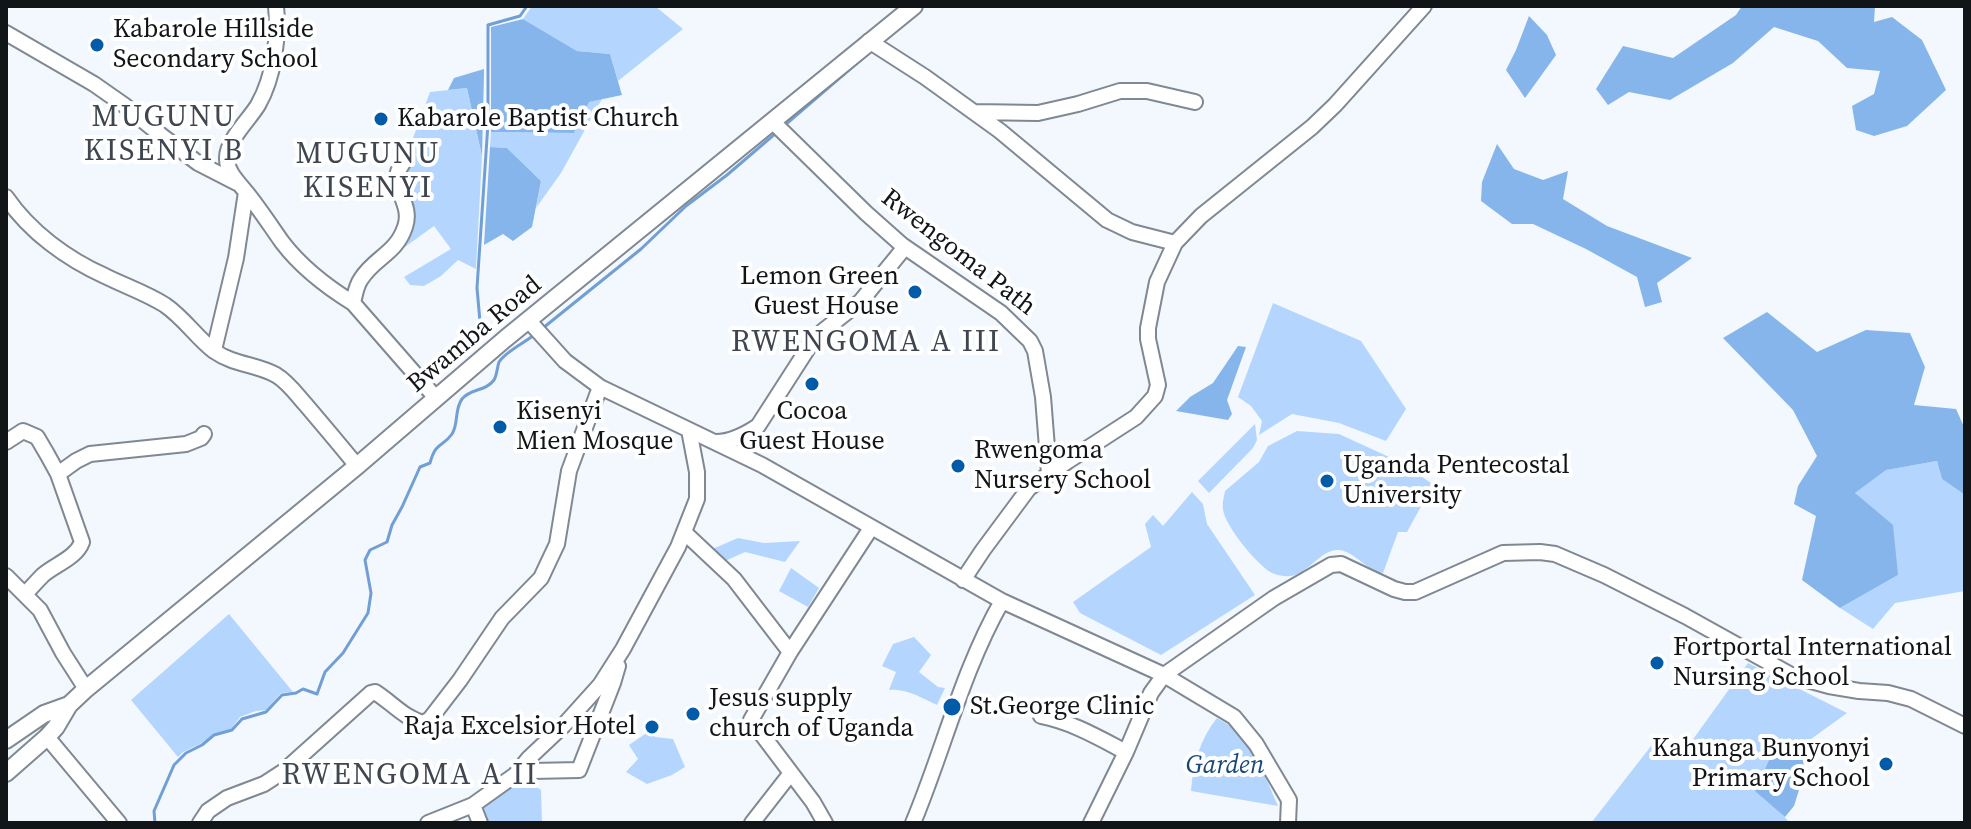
<!DOCTYPE html>
<style>
body{margin:0}
#map{position:relative;width:1971px;height:829px;overflow:hidden;background:#f2f8fe;font-family:"Source Serif 4",serif}
canvas{display:block}
.frame{position:absolute;inset:0;border:8px solid #121518;pointer-events:none}
</style>
<div id="map">
<canvas width="1971" height="829"></canvas>
<div class="frame"></div>
</div>
<script>
const ctx = document.querySelector('canvas').getContext('2d');
ctx.lineJoin = 'round';
function paint(path, color) { ctx.fillStyle = color; ctx.fill(path, 'evenodd'); }
function stroke(path, color, width, dash) { ctx.strokeStyle = color; ctx.lineWidth = width; ctx.lineCap = dash ? 'butt' : 'round'; ctx.setLineDash(dash || []); ctx.stroke(path); }
function write(font, color, halo, rows, align = 'center') {
  ctx.font = font + ' "Source Serif 4",serif'; ctx.lineWidth = 8; ctx.setLineDash([]); ctx.textBaseline = 'middle'; ctx.strokeStyle = halo; ctx.fillStyle = color; for (const [text, x, y, turn = 0] of rows) {
    ctx.save(); ctx.translate(x, y); ctx.rotate((+turn || 0) * Math.PI / 180); ctx.textAlign = isNaN(turn) ? turn : align; if (halo) ctx.strokeText(text, 0, 0); ctx.fillText(text, 0, 0); ctx.restore();
  }
}
paint(new Path2D(`
 M532 6H655L683 29 618 81 610 54 577 51 523 19Z
 M467 88 482 156 476 269 458 260 441 276 424 286 410 285 404 277 451 249 434 226 391 257 402 233 398 191 406 157 430 92Z
 M602 99 561 173 536 208 541 181 507 148 490 147 491 132 574 133 588 102Z
 M1273 303 1361 341 1406 409 1386 441 1339 423 1292 414 1259 435 1262 421 1251 406 1238 397Z
 M1255 424 1257 440 1253 448 1209 493 1198 481Z
 M1297 431 1339 434 1400 462 1431 483 1429 492 1407 532H1398L1383 573C1366 571 1356 552 1339 550 1320 549 1309 574 1290 576 1285 577 1277 575 1272 573 1258 566 1224 525 1223 509 1222 504 1224 496 1225 491L1259 462 1268 446Z
 M1937 461 1942 479 1965 495V591L1895 603 1873 629 1840 608 1898 575 1855 493 1885 470Z
 M1192 492 1203 504 1207 524 1255 595 1161 655 1080 613 1073 602 1151 547 1145 524 1153 515 1163 526Z
 M738 538 764 543 800 541 785 562 745 552 716 565 710 550Z
 M791 568 819 588 808 607 779 591Z
 M229 614 293 692 281 693 266 710 256 711 240 717 231 729 213 734 200 744 183 752 178 757 131 700Z
 M914 637 931 655 919 672 938 687 945 688 937 705C922 698 906 688 889 690L896 672 882 666 893 644Z
 M1748 663 1847 713 1753 781 1788 821 1792 823H1591L1655 741 1681 756Z
 M1217 718C1226 723 1236 729 1243 736 1257 752 1269 786 1278 806L1191 791C1193 764 1200 739 1217 718Z
 M651 730 655 737 673 739 685 767 672 775 647 784 626 772 638 759 629 745Z
 M517 773 541 790 542 823H474L469 809Z`), '#b4d6fe');
paint(new Path2D(`
 M1742 6H1875L1874 22 1892 17 1922 40 1946 90 1907 126 1874 136 1856 130 1852 106 1874 94 1880 71 1847 68 1818 41 1774 27 1733 63 1670 100 1629 92 1608 105 1596 89 1623 46 1673 58 1736 15Z
 M1529 16 1547 35 1556 55 1525 98 1506 70 1516 50Z
 M523 19 577 51 610 54 622 95 589 102 574 133 491 132V27Z
 M484 69V75L482 156 467 88 448 90 454 78Z
 M1497 144 1514 169 1543 180 1568 171 1563 199 1607 226 1692 258 1657 283 1662 302 1645 307 1637 277 1586 249 1533 224H1512L1481 201 1482 182Z
 M490 147 507 148 541 181 532 227 513 241 503 234 484 245Z
 M1767 312 1817 352 1866 330 1910 333 1925 367 1914 405 1956 409 1965 429V495L1942 479 1937 461 1886 470 1855 493 1893 525 1898 575 1840 608 1802 580 1816 516 1794 504 1798 486 1817 456 1793 410 1723 338Z
 M1238 346 1246 347 1227 400 1232 414 1228 420 1176 411 1190 397 1213 383Z
 M1799 739 1805 771 1794 806 1785 817 1755 791 1777 743Z`), '#86b5ec');
stroke(new Path2D(`
 M785 125 864 57
 M543 328 641 249 686 206 727 175 776 133
 M481 333 477 288 488 123V25L520 16 527 6
 M155 823 154 811 174 765 186 753 202 745 214 735 232 730 242 719 266 712 282 695 296 693 303 689 317 694 325 672 343 653 368 613 371 593 365 560 370 550 387 542 392 525 402 507 420 467 430 463C436 441 443 447 452 434 459 423 454 410 462 399 471 388 485 392 494 380 497 375 497 368 499 362 505 352 524 343 534 335`), '#719fd5', 3);
const minor = new Path2D(`
 M6 33 94 84 124 105 162 136 198 163 237 183
 M869 41 925 77 1000 131 1107 220 1132 232 1175 243
 M974 112 1038 113 1078 104 1120 91H1147L1195 102
 M772 121 866 213 902 245 1001 313 1030 341 1035 351 1043 397 1049 473
 M246 192C259 208 270 225 282 242 301 267 327 287 353 303L436 398
 M6 197C30 232 67 259 105 276 125 286 146 293 165 305 184 318 196 337 214 351 234 365 256 364 276 375 288 382 297 395 306 405 323 425 340 445 357 466
 M353 303C355 295 356 286 361 279 375 257 396 254 405 227 413 205 392 189 398 172 399 168 402 165 404 161
 M529 321 565 361 600 387 762 465 1002 601 1164 675 1234 717 1256 744 1289 800 1288 823
 M214 350 236 258 246 192C238 182 227 172 227 159 226 141 249 120 258 105 274 77 279 38 276 6
 M6 442 23 431 37 437 47 454 58 474 82 542C76 558 56 564 43 575 37 581 31 588 25 594
 M716 442C731 442 746 434 758 426L812 342 823 331 861 301 905 247
 M58 474 76 461 90 454 186 444 201 438 204 434
 M684 532 734 579 790 652
 M6 576 40 610 63 653 86 689
 M963 580 983 550 1029 488 1068 461 1136 417 1155 396 1158 385 1148 339V328L1157 282 1175 243 1201 216 1312 127 1335 105 1424 6
 M1041 716C1072 722 1099 738 1126 752
 M47 737 119 823
 M515 775 532 771 579 770 613 683 618 666
 M473 805 480 823
 M200 823 208 811 227 798 264 784 284 771 371 693 375 692C391 702 404 718 423 723L430 719 460 680 502 618 541 578 548 563 557 544 569 471 600 387
 M428 823 473 805 515 775 529 758 564 725 600 685 623 649 678 547 697 499V472L689 430
 M752 823 791 773
 M825 823 813 802 751 720 790 652 871 528
 M913 823C944 749 962 671 1002 601
 M1091 823 1126 752 1151 693 1164 675 1274 598 1331 565 1341 564 1394 589 1405 592H1415L1503 553 1540 552 1555 554 1604 575 1685 616 1793 676 1829 686 1859 691 1888 693 1911 699 1965 726`);
const major = new Path2D(`
 M6 740 44 714 69 705
 M6 773 47 737 56 727 69 705 86 689 357 466 505 339 914 6`);
stroke(minor, '#808892', 18);
stroke(major, '#808892', 20);
stroke(minor, '#fff', 14);
stroke(major, '#fff', 16);
for (const [x, y, r, color] of [
 [97,45,8,"#015ba8"],
 [381,119,8,"#015ba8"],
 [915,292,8,"#015ba8"],
 [812,384,8,"#015ba8"],
 [500,427,8,"#015ba8"],
 [958,466,8,"#015ba8"],
 [1327,481,8,"#015ba8"],
 [1657,663,8,"#015ba8"],
 [952,707,10,"#015ba8"],
 [693,714,8,"#015ba8"],
 [652,727,8,"#015ba8"],
 [1886,764,8,"#015ba8"]
]) { const dot = new Path2D(); dot.arc(x, y, r, 0, 2 * Math.PI); ctx.fillStyle = color; ctx.fill(dot); stroke(dot, '#fff', 3); }
write('26px', '#121518', '#fff', [
 ["Kabarole Hillside",113,30],
 ["Secondary School",113,60],
 ["Kabarole Baptist Church",397,119],
 ["Lemon Green",899,277,"right"],
 ["Guest House",899,307,"right"],
 ["Kisenyi",516,412],
 ["Mien Mosque",516,442],
 ["Cocoa",812,412,"center"],
 ["Guest House",812,442,"center"],
 ["Rwengoma",974,451],
 ["Nursery School",974,481],
 ["Uganda Pentecostal",1343,466],
 ["University",1343,496],
 ["Fortportal International",1673,648],
 ["Nursing School",1673,678],
 ["Jesus supply",709,699],
 ["church of Uganda",709,729],
 ["St.George Clinic",970,707],
 ["Raja Excelsior Hotel",636,727,"right"],
 ["Kahunga Bunyonyi",1870,749,"right"],
 ["Primary School",1870,779,"right"]
], 'left');
write('26px', '#121518', '#fff', [
 ["Rwengoma Path",958,253,38],
 ["Bwamba Road",475,335,-40]
]);
write('italic 26px', '#18487a', '#fff', [
 ["Garden",1225,766]
]);
ctx.letterSpacing = '2px';
write('30px', '#3f464f', '#fff', [
 ["MUGUNU",164,118],
 ["KISENYI B",164,152],
 ["MUGUNU",368,155],
 ["KISENYI",368,189],
 ["RWENGOMA A III",866,343],
 ["RWENGOMA A II",410,776]
]);
ctx.letterSpacing = '0px';
</script>
